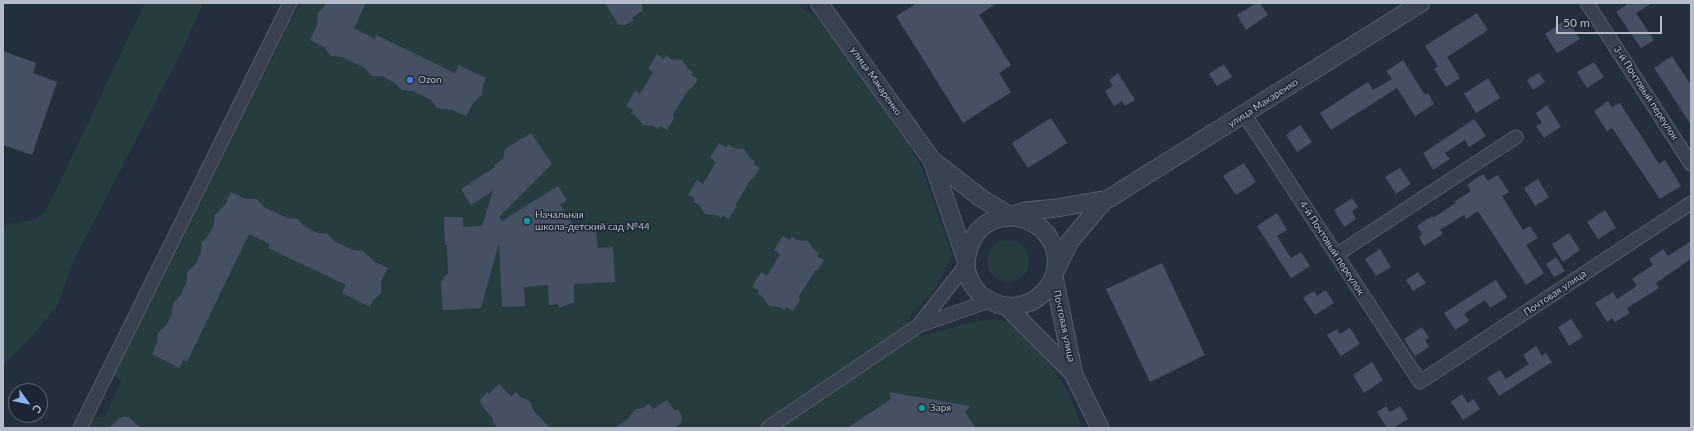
<!DOCTYPE html>
<meta charset="utf-8">
<style>
body{margin:0}
#map{position:relative;width:1694px;height:431px;overflow:hidden;background:#242f3e;font-family:Lato,sans-serif}
canvas{display:block}
.frame{position:absolute;inset:0;border:4px solid #b4bcc9;pointer-events:none}
.north{position:absolute;left:8px;top:383px;width:40px;height:40px;box-sizing:border-box;background:#1d2633;border:1px solid #59626f;border-radius:50%;rotate:123deg;font-size:11px;font-weight:700;line-height:16px;text-align:center;color:#b4bcc9}
.north::after{content:'';display:block;margin:auto;width:14px;height:18px;background:#8ab4f8;clip-path:polygon(50% 0,100% 100%,50% 72%,0 100%)}
.scale{position:absolute;left:1556px;top:16px;width:106px;height:18px;box-sizing:border-box;border:2px solid #b4bcc9;border-top:0;padding-left:5px;font-size:12px;line-height:14px;white-space:nowrap;color:#b4bcc9;-webkit-text-stroke:3px #1d2633;paint-order:stroke}
</style>
<div id="map">
<canvas width="1694" height="431"></canvas>
<div class="frame"></div>
<div class="north">С</div>
<div class="scale">50 m</div>
</div>
<script>
const ctx = document.querySelector('canvas').getContext('2d');
ctx.lineJoin = 'round';
function paint(path, color) { ctx.fillStyle = color; ctx.fill(path, 'evenodd'); }
function stroke(path, color, width, dash) { ctx.strokeStyle = color; ctx.lineWidth = width; ctx.lineCap = dash ? 'butt' : 'round'; ctx.setLineDash(dash || []); ctx.stroke(path); }
function write(font, color, halo, rows, align = 'center') {
  ctx.font = font + ' Lato,sans-serif'; ctx.lineWidth = 3; ctx.setLineDash([]); ctx.textBaseline = 'middle'; ctx.strokeStyle = halo; ctx.fillStyle = color; for (const [text, x, y, turn = 0] of rows) {
    ctx.save(); ctx.translate(x, y); ctx.rotate((+turn || 0) * Math.PI / 180); ctx.textAlign = isNaN(turn) ? turn : align; if (halo) ctx.strokeText(text, 0, 0); ctx.fillText(text, 0, 0); ctx.restore();
  }
}
paint(new Path2D(`
 M145 3H203L185 45 76 256 57 306 32 336 3 365V367V225L34 220 46 211Z
 M300 3H799L803 9 823 22 908 144 922 168 952 254 945 271 930 296 909 316 920 336 982 320H1001L1009 323 1041 351 1068 391 1082 428H88L92 418 105 416 121 381 114 374Z
 M987 261a21 21 0 1 1 42 0a21 21 0 1 1-42 0Z`), '#263c3f');
paint(new Path2D(`
 M327 3H366L354 28 375 39 376 35 455 73 459 65 486 78 483 85 482 95 473 103 466 116 453 110 437 108 431 100 412 91 402 90 395 83 382 76H372L365 68 342 57 331 56 324 47 310 40 317 25 318 13Z
 M605 3H642V11L632 18 634 20 625 25H622L618 24Z
 M917 3H997L979 15 1011 65 999 73 1011 92 963 123 896 16Z
 M1256 3H1260L1268 15 1246 30 1237 15Z
 M1629 3H1652L1636 13 1654 40 1641 48 1616 12Z
 M1477 13 1488 30 1447 57 1460 78 1446 87 1434 69 1438 66 1425 46Z
 M1567 19 1580 39 1557 53 1545 34Z
 M3 51 36 63 33 73 57 82 32 155 3 145Z
 M657 54 664 59 666 55 671 59 682 60 688 69 693 72 691 75 698 79 691 89 688 90 673 115 674 118 667 130 660 126 658 129 653 126 643 125 636 116 631 113 633 110 626 106 635 91 640 94 653 72 648 69Z
 M1672 56 1691 85V125L1654 68Z
 M1403 60 1425 95 1428 93 1434 104 1415 116 1397 88 1331 130 1320 113 1368 82 1373 90 1392 79 1386 71Z
 M1594 62 1604 77 1587 88 1577 72Z
 M1224 64 1232 77 1217 86 1209 74Z
 M1118 73 1135 100 1125 106 1122 101 1114 106 1105 91 1113 86 1109 80Z
 M1539 73 1545 82 1533 90 1527 80Z
 M1488 78 1500 98 1476 113 1464 94Z
 M1608 101 1612 107 1620 103 1659 164 1665 160 1681 186 1660 199 1612 128 1607 131 1594 111Z
 M1547 105 1561 127 1544 138 1536 126 1542 123 1536 113Z
 M1051 118 1067 143 1028 168 1012 143Z
 M1474 119 1486 136 1469 147 1465 140 1445 153 1450 159 1433 170 1423 153Z
 M1300 125 1312 142 1297 152 1286 135Z
 M531 133 552 164 499 217 502 221 558 186 567 200 560 205 575 227 595 226 598 248 613 247 615 282 574 284V302L559 308 558 304 549 305 548 285 524 287 525 306 502 307 499 243 481 308 443 310 441 283 444 277 448 273 447 245H445L444 217H463V227L482 226 493 191 471 205 461 189 495 167 494 165 503 159 505 149Z
 M719 143 727 148 728 144 734 148 744 149 750 158 755 161 753 164 760 168 754 178 751 179 736 204V207L729 219 722 215 721 218 716 215 705 214 699 205 694 202 695 199 688 195 697 180 703 184 716 162 710 158Z
 M1244 163 1256 182 1236 195 1223 176Z
 M1400 168 1411 184 1396 194 1385 177Z
 M1483 174 1488 181 1498 175 1509 192 1502 196 1523 230 1530 226 1538 238 1526 245 1544 273 1526 285 1478 211 1466 219 1464 215 1440 230 1443 234 1424 246 1419 237 1422 234 1417 226 1432 216 1433 218 1456 203 1455 201 1471 191 1467 185Z
 M1538 179 1549 197 1535 206 1524 188Z
 M231 192 245 199H257L264 207 287 218 298 219 304 226 318 233 328 234 334 241 353 250 363 251 375 262 388 268 381 281V293L373 300 370 307 342 293 346 285 268 248 270 244 249 234 187 362 183 360 179 368 152 354 157 343 158 333 166 326 172 313 173 303 180 296 187 282V272L195 265 201 252 202 242 209 235 214 225 215 215 225 205Z
 M1352 198 1358 207 1352 211 1356 219 1344 227 1334 210Z
 M1605 210 1616 228 1598 239 1587 222Z
 M1277 213 1287 230 1277 236 1291 258 1301 252 1310 266 1291 278 1257 226Z
 M1569 233 1580 250 1563 262 1552 244Z
 M783 236 790 240 792 237 797 240 808 241 814 250 819 253 817 256 824 260 818 270 815 271 799 296 800 299 793 311 786 307 785 310 779 307 769 306 763 297 758 294 759 291 752 287 761 272 767 276 780 254 774 250Z
 M1691 241V259L1656 283 1659 288 1627 308 1630 313 1615 322 1612 318 1607 322 1595 303 1613 292 1617 299 1637 286 1632 279 1653 265 1649 259 1663 249 1668 256Z
 M1380 249 1391 267 1376 276 1365 259Z
 M1556 257 1565 271 1554 277 1546 264Z
 M1162 263 1205 355 1150 382 1106 289Z
 M1418 272 1426 283 1413 291 1406 280Z
 M1496 280 1507 297 1490 308 1485 300 1464 314 1469 321 1455 330 1444 313Z
 M1326 290 1334 303 1315 315 1303 298 1314 291 1317 296Z
 M1571 319 1583 337 1569 346 1558 327Z
 M1422 327 1429 338 1425 340 1429 347 1415 356 1404 339Z
 M1350 328 1360 344 1341 356 1327 335 1337 329 1340 334Z
 M1536 346 1542 356 1546 353 1552 362 1499 396 1487 378 1500 370 1506 379 1529 364 1523 355Z
 M1372 362 1383 380 1364 393 1353 375Z
 M499 384 511 396 516 392 520 397 530 401 534 411 550 428H497L493 421 492 417 483 407 480 401 481 398 487 392 489 394Z
 M889 392 970 406 965 412 976 428H847L891 399Z
 M1462 394 1468 403 1474 399 1480 409 1463 420 1451 402Z
 M667 400 675 411 678 409 682 417 681 423 674 428H614L628 419 632 413 636 409 643 408 649 404 653 409Z
 M1386 406 1390 412 1400 406 1408 419 1393 428H1387L1377 412Z
 M125 416 128 417 141 428H109L120 418Z`), '#455162');
const minor = new Path2D(`
 M1587 3 1691 164
 M1244 114 1420 382 1691 203
 M1336 255 1516 137
 M918 326 989 301
 M80 428 290 3
 M768 428 918 326 966 265`);
const tertiary = new Path2D(`
 M819 3 932 160 981 198 1010 216 1025 211 1057 208 1108 199 1421 3
 M932 160 966 260
 M1057 268 1070 241 1104 201
 M1054 277C1027 333 951 300 969 248 987 192 1071 218 1054 277L1074 375 1100 428
 M1007 307 1074 374`);
stroke(minor, '#565f6c', 15);
stroke(tertiary, '#565f6c', 19);
stroke(minor, '#38414e', 13);
stroke(tertiary, '#38414e', 17);
for (const [x, y, r, color] of [
 [410,80,4,"#3f7fe0"],
 [527,221,4,"#0f9aa8"],
 [922,408,4,"#0f9aa8"]
]) { const dot = new Path2D(); dot.arc(x, y, r, 0, 2 * Math.PI); ctx.fillStyle = color; ctx.fill(dot); stroke(dot, '#1d2633', 1.5); }
write('10px', '#b4bcc9', '#1d2633', [
 ["Ozon",418,80],
 ["Начальная",535,215],
 ["школа-детский сад №44",535,227],
 ["Заря",930,408]
], 'left');
write('10px', '#b4bcc9', '#1d2633', [
 ["улица Макаренко",876,81,55],
 ["3-й Почтовый переулок",1646,93,57],
 ["улица Макаренко",1263,103,-33],
 ["4-й Почтовый переулок",1332,248,57],
 ["Почтовая улица",1555,293,-34],
 ["Почтовая улица",1064,326,78]
]);
</script>
